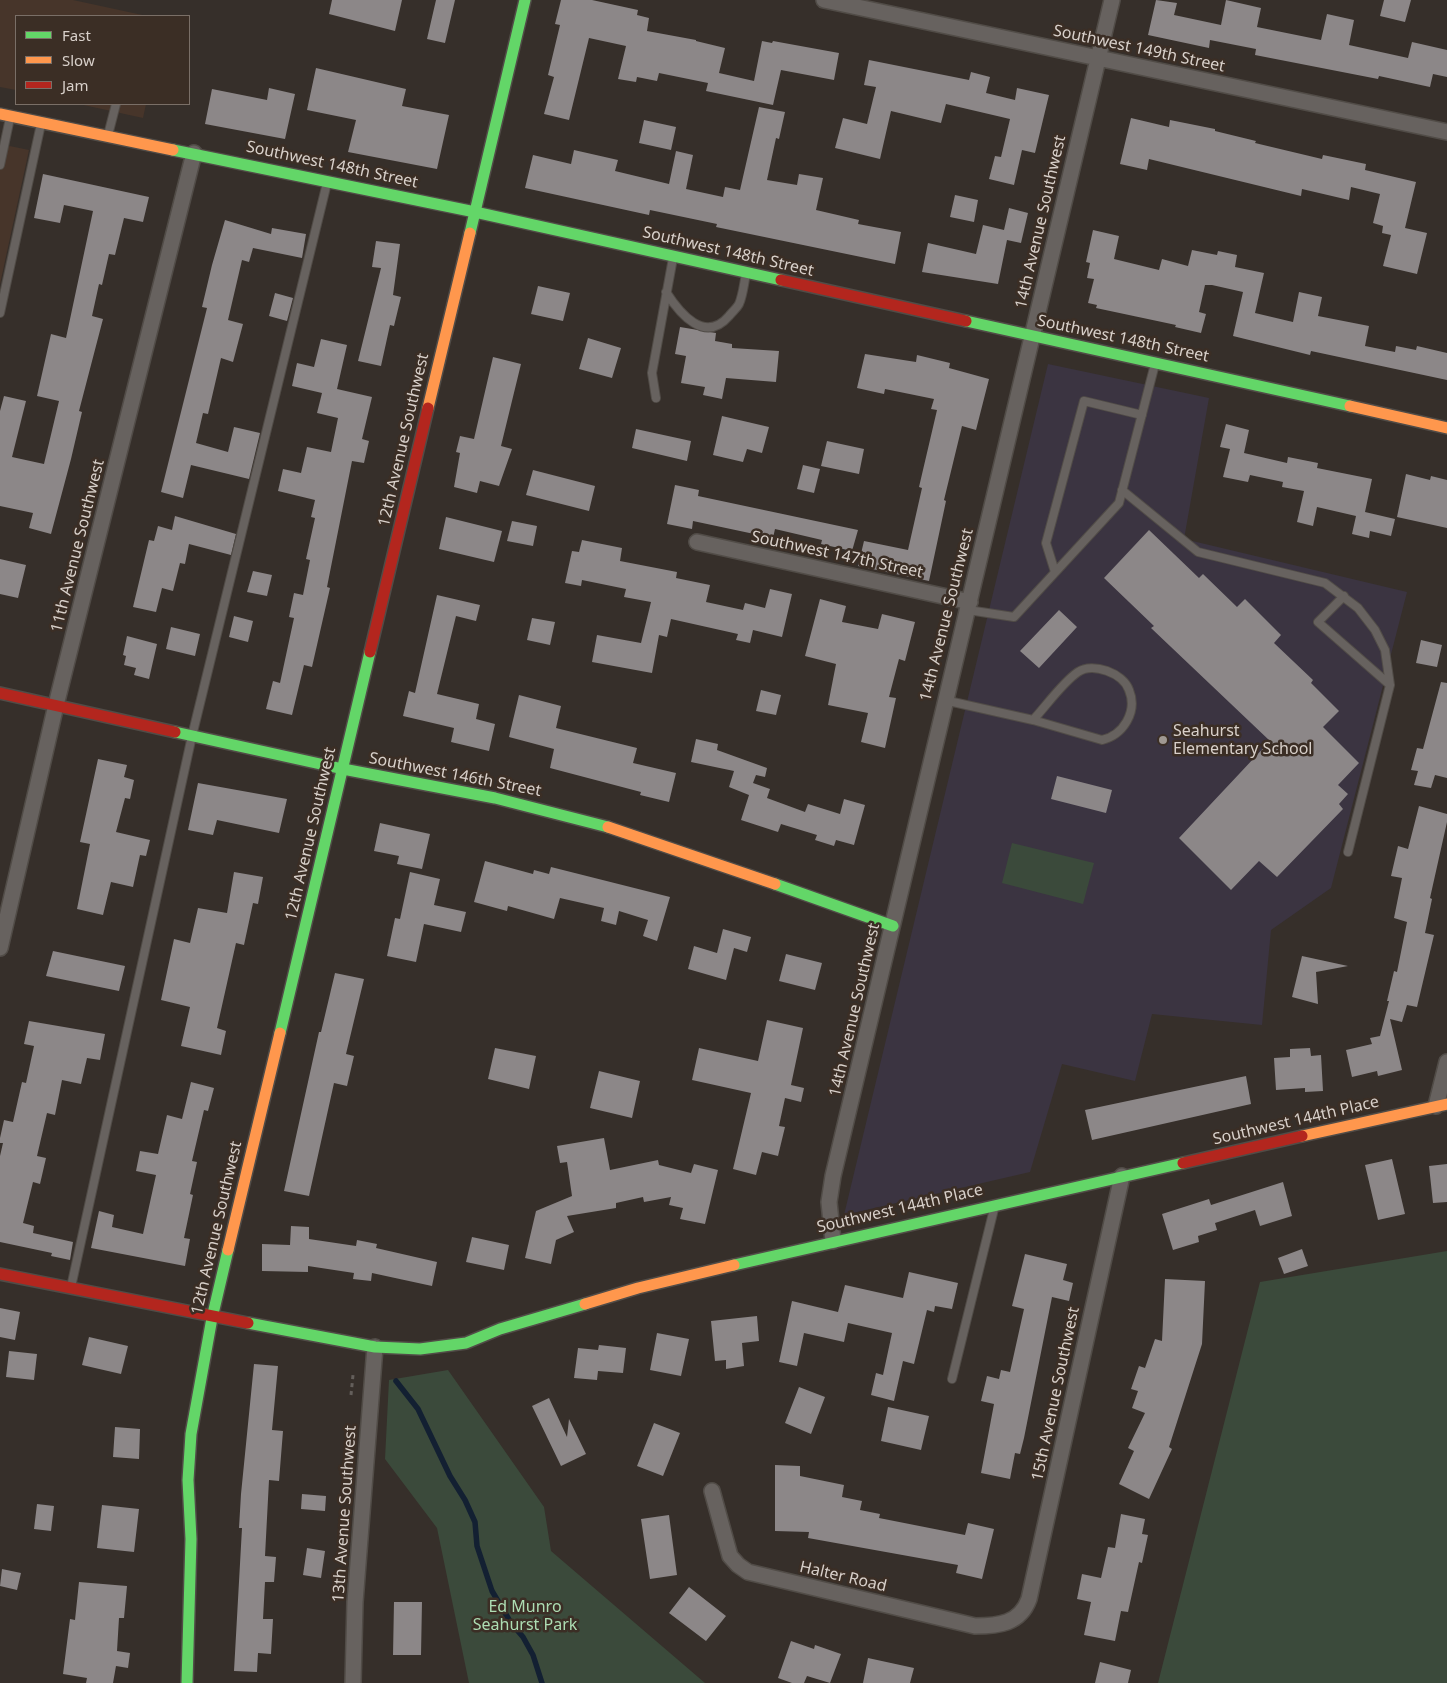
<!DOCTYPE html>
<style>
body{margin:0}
#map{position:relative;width:1447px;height:1683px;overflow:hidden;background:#362f2a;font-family:"Noto Sans",sans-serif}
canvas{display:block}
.legend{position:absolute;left:15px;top:15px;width:175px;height:90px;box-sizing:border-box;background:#3b2e25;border:1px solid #7a6f67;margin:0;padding:6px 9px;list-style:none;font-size:15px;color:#d8d0ca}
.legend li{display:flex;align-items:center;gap:10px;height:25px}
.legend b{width:25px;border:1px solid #7a6f67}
</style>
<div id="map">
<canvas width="1447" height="1683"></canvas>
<ul class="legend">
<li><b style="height:6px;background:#63d668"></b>Fast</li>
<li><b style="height:6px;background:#ff974d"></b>Slow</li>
<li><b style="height:6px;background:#b3261e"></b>Jam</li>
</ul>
</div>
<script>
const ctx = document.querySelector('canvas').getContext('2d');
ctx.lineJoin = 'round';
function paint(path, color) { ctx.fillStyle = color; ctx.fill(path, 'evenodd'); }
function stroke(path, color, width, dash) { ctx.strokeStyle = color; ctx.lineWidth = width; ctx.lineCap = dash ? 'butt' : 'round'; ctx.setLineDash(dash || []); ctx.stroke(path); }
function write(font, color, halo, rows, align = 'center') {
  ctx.font = font + ' "Noto Sans",sans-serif'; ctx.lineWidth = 5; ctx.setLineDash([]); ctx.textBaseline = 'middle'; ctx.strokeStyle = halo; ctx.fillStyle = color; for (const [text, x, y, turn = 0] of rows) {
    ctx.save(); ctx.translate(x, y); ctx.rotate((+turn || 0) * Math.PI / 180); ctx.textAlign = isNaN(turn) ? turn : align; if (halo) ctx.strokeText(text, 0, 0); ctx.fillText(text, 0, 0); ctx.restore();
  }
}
paint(new Path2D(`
 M0 0H73L147 16H16V90L0 87Z
 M79 104H146L143 118Z
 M0 144 29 150 0 284Z`), '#47352a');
paint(new Path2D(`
 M1048 364 1209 398 1184 539 1407 592 1331 888 1271 930 1262 1025 1152 1014 1135 1081 1062 1064 1030 1172 844 1215Z`), '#3b3441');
paint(new Path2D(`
 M1012 843 1094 863 1083 904 1002 883Z
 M1447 1251V1683H1158L1260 1282Z
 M448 1370 544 1507 551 1551 705 1683H469L437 1528 385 1459 389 1380Z`), '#3b4a3b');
stroke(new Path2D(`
 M396 1381 418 1409 450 1476 465 1500 475 1522 477 1546 492 1591 511 1623 523 1637 533 1655 542 1683`), '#132032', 5.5);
paint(new Path2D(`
 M332 0H402L395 31 329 14Z
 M436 0H455L445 43 427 39Z
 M561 0H592L638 10 637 15 649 18 647 31 696 40V41L725 48 719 73 754 81 762 41 772 43 773 41 839 53 834 80 781 70 773 105 706 91 708 83 659 73 657 81 637 77 636 82 618 79 626 46 589 38 569 120 544 114 554 77 548 75 560 25 555 24Z
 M1156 0 1177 3 1174 15 1221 25 1226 0 1261 8 1257 27 1321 40 1327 14 1354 20 1349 45 1408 58 1412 42 1447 50V77L1433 74 1430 87 1379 76 1378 79 1255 55 1256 49 1210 40 1209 48 1148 35Z
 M1384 0H1411L1405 22 1380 16Z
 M869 60 969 80 971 72 990 77 986 93 1015 100 1017 88 1049 95 1035 153 1022 150 1014 185 989 179 995 156 1001 157 1010 119 946 104 941 123 891 111 880 159 835 148 843 118 867 124 876 87 864 85Z
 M316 68 406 89 402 106 449 115 437 169 348 152 356 120 307 110Z
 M269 88 295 94 285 139 205 124 212 89 267 100Z
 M759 107 785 112 779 139 776 138 767 180 797 185 799 174 823 178 816 210 859 220 858 224 901 232 895 264 716 227 717 224 650 210 649 215 525 188 533 155 571 164 574 150 618 160 615 171 669 184 676 151 693 155 686 189 723 197 725 187 740 190Z
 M1131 118 1169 127 1170 120 1215 129V131L1256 141 1255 143 1322 159 1323 155 1366 164 1365 170 1416 182 1405 228 1427 233 1417 274 1383 266 1391 235 1382 233 1383 226 1373 223 1380 194 1351 187 1349 200 1302 189 1301 196 1149 159 1147 170 1120 164Z
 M644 120 676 127 671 150 639 143Z
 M43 174 149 197 143 222 124 218 115 255 109 254 102 285 99 284 92 316 103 319 79 411 82 412 71 459 51 534 29 528 33 513 0 506V411L4 396 26 401 12 457 44 464 59 401 37 396 51 334 66 338 93 211 64 205 60 223 34 218Z
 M955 195 978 200 974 222 950 217Z
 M1009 208 1028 213 1021 243 1007 240 998 284 922 272 928 243 976 254 983 225 1004 230Z
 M225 220 271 234 272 228 306 234 302 258 253 248 249 262 242 260 228 320 243 324 233 362 221 358 208 414 203 413 196 443 228 452 234 427 260 433 249 479 191 465 183 498 161 492 207 308 202 307 212 265Z
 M1093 230 1119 236 1114 259 1159 270 1162 259 1188 266 1192 250 1217 255 1218 251 1237 255 1235 267 1264 273 1255 313 1293 322 1299 292 1322 297 1318 316 1369 326 1365 346 1395 352 1396 346 1416 350 1417 346 1447 353V380L1311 351 1310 355 1233 336 1243 292 1212 285H1205L1199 312 1206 314 1201 333 1175 327 1176 325 1096 308 1097 305 1088 303 1094 279 1087 278 1090 263 1086 262Z
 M376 241 400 244 393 295 401 297 394 326 390 325 381 366 358 361 381 268 372 267Z
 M538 286 570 293 563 321 531 314Z
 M275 293 293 298 287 321 269 316Z
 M680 327 716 333 715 341 732 344V348L779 351 776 382 726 378 722 399 703 395 705 387 681 383 686 356 675 354Z
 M588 338 621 348 612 378 579 369Z
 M321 339 347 345 337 389 372 397 362 439 369 441 364 463 352 461 327 587 330 588 312 667 304 665 292 715 266 709 273 681 280 683 294 618 289 617 294 593 303 595 310 560 306 559 315 518 311 517 315 500 278 491 283 469 301 473 307 447 331 452 338 418 317 413 322 393 292 386 297 363 314 367Z
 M865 354 916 362 917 355 950 363 949 368 989 379 976 430 962 426 944 500 946 501 929 581 858 566 864 541 908 550 922 488 919 487 937 410 931 409 934 399 885 389 884 394 857 388Z
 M493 357 521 364 501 446 512 449 499 486 480 481 477 493 454 487 460 453 456 452 460 436 474 439Z
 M722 416 769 427 762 453 747 449 743 462 713 455Z
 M1226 424 1249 430 1244 453 1287 463 1288 457 1318 463 1317 468 1372 479 1365 512 1395 519 1391 536 1370 531 1369 538 1352 534 1356 516 1317 507 1313 526 1297 522 1304 491 1282 487 1283 482 1250 475 1248 482 1223 477 1230 449 1220 447Z
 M636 429 691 441 687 461 632 448Z
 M827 441 864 449 859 474 821 466Z
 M803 465 820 469 814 493 797 489Z
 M533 470 595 486 589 511 526 495Z
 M1406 474 1430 480 1431 476 1447 480V528L1397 517Z
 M675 485 699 490 698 496 858 530 852 551 821 544 822 540 775 529 773 538 693 521 692 529 667 524Z
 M175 516 236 534 231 555 189 544 185 564 180 563 173 591 162 588 156 612 133 607 149 540 154 541 158 526 172 530Z
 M446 517 502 531 494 562 439 549Z
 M512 521 537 526 533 546 507 541Z
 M1149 530 1199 578 1203 574 1237 607 1245 599 1281 635 1274 643 1313 680 1311 683 1339 711 1323 727 1359 763 1338 785 1348 794 1339 804 1343 809 1277 877 1259 861 1231 890 1179 838 1270 741 1151 628 1154 626 1104 578Z
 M582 540 622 548 620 561 677 572 676 578 710 585 706 602 743 610 745 603 765 608 770 589 792 594 782 637 753 630 750 643 736 640 738 634 671 619 667 637 659 635 652 673 592 662 597 635 641 643 651 602 624 597 626 589 582 580 581 586 565 583 572 551 579 552Z
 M0 559 26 565 18 598 0 594Z
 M253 571 272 575 267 596 247 592Z
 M437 595 480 605 476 621 456 616 437 694 479 704 476 719 495 724 489 751 451 742 454 728 403 716 409 691 415 693Z
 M820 599 846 606 842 622 878 629 882 614 915 622 905 661 899 659 889 697 896 698 885 748 861 742 868 713 828 705 836 664 805 656Z
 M1059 610 1077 627 1039 668 1020 651Z
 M234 616 253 621 248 642 229 637Z
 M532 618 555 622 550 645 527 640Z
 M171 627 200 634 195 656 166 649Z
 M127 636 157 644 149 679 134 675 136 668 124 665 126 656 123 655Z
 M1421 640 1442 645 1437 667 1416 663Z
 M1441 682 1447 683V778L1435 775 1431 788 1414 785 1418 771 1411 770 1417 748 1423 749Z
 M761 690 781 695 776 715 756 711Z
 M519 695 561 706 556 728 637 748 633 763 676 773 669 802 640 795 641 792 550 768 554 749 509 737Z
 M696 739 718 744 717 750 767 768 765 777 756 775 753 783 770 789 767 798 805 812 808 804 840 814 844 799 865 805 854 845 836 840 834 846 815 840 817 835 781 824 778 832 741 820 749 795 729 787 734 771 691 762Z
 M98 759 127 765 124 777 134 780 130 799 125 798 116 832 150 840 146 856 140 855 133 887 111 882 103 915 77 909 90 844 80 842Z
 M1057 776 1112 790 1106 813 1051 799Z
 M198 783 287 799 279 833 217 820 213 835 188 830Z
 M1419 806 1447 814V822L1430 898 1432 899 1425 933 1434 935 1417 1007 1407 1005 1402 1022 1390 1019 1402 1070 1378 1076 1377 1071 1352 1077 1346 1050 1372 1044 1370 1038 1380 1036 1389 1001H1387L1394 971 1397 972 1407 922 1394 918 1402 878 1391 876 1398 846 1408 849Z
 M380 823 430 834 422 869 397 864 399 856 374 851Z
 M485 861 533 874 534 870 549 874 551 867 670 897 657 941 643 936 648 920 619 911 616 925 601 921 604 908 560 898 554 919 508 906 507 911 474 902Z
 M234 872 263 877 258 904 253 903 244 945 236 943 217 1028 226 1031 221 1055 181 1046 190 1007 161 1000 174 939 190 943 198 908 227 913Z
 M410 872 440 879 434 905 466 912 461 932 424 924 416 962 387 956 395 918 400 919Z
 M723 929 751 937 747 952 734 948 726 980 688 969 694 946 717 953Z
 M53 951 125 966 119 991 46 976Z
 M786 954 822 963 815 990 779 981Z
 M1302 956 1348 966 1316 972 1318 1004 1292 997Z
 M335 973 364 979 346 1054 354 1056 347 1086 334 1083 309 1196 284 1191 319 1032H321Z
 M767 1020 803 1028 791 1085 804 1088 801 1102 785 1098 779 1126 785 1127 778 1156 762 1152 756 1175 733 1169 751 1093 692 1080 699 1048 758 1061Z
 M29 1021 105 1034 100 1060 87 1058 81 1084 62 1080 55 1115 47 1113 37 1156 46 1158 40 1184 33 1182 23 1223 34 1226 33 1233 73 1242 70 1260 51 1256 52 1253 0 1242V1156L3 1143H0V1138L4 1120 13 1122 22 1082 26 1083 34 1046 24 1044Z
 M495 1048 536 1056 529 1089 488 1079Z
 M1310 1048 1311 1056 1321 1055 1323 1091 1305 1092V1088L1276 1090 1274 1058 1290 1057V1049Z
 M599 1071 640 1081 632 1118 590 1108Z
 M1246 1076 1251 1104 1092 1140 1085 1110Z
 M191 1082 214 1088 208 1111 204 1110 192 1161 197 1162 190 1194 193 1195 184 1238 190 1239 185 1266 91 1248 99 1211 114 1215 112 1227 143 1234 156 1175 136 1171 140 1151 158 1154 167 1115 182 1119Z
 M604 1138 610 1170 658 1160 659 1165 691 1173 694 1164 718 1170 705 1224 680 1219 683 1208 669 1205 671 1197 644 1202 643 1197 616 1203V1208L567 1216 574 1232 556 1240 551 1264 525 1258 536 1211 572 1196 567 1162 560 1163 557 1146Z
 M1392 1159 1405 1214 1378 1220 1365 1165Z
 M1447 1164V1202L1433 1203 1429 1166Z
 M1283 1182 1292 1216 1260 1226 1255 1210 1215 1223 1217 1230 1198 1236 1199 1242 1173 1250 1162 1214 1209 1199 1211 1205Z
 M291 1226 309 1227V1239L356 1246 357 1240 377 1244 376 1248 437 1262 432 1286 372 1273 371 1281 353 1279 354 1273 308 1266V1272L262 1271V1244L290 1245Z
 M472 1237 509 1245 504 1270 466 1262Z
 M1302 1249 1308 1266 1284 1274 1278 1258Z
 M1025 1254 1067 1264 1063 1280 1073 1283 1069 1301 1052 1297 1024 1438 1020 1454 1015 1453 1010 1479 981 1473 994 1404 981 1401 987 1376 999 1379 1001 1370 1010 1372 1024 1309 1012 1306Z
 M909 1272 958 1283 952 1309 935 1306 934 1312 927 1310 914 1364 903 1361 894 1401 871 1395 876 1373 883 1375 892 1333 848 1323 844 1342 804 1333 797 1366 779 1362 792 1301 838 1312 845 1285 903 1298Z
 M1165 1279 1205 1281 1202 1344 1169 1447 1172 1449 1149 1499 1119 1484 1134 1451 1128 1448 1145 1413 1132 1408 1138 1391 1131 1389 1139 1366 1145 1368 1155 1339 1162 1341Z
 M0 1308 20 1312 15 1340 0 1337Z
 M757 1316 759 1341 742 1343 744 1366 726 1369V1360L715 1361 711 1321Z
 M657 1333 689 1339 681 1376 650 1370Z
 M89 1337 128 1346 121 1374 82 1365Z
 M599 1345 626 1348 623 1373 598 1371 597 1380 574 1378 578 1348 598 1350Z
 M9 1351 37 1354 34 1380 6 1377Z
 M254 1364 278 1366 272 1430 283 1431 279 1481 269 1480 265 1556 276 1557 274 1582H265L263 1619H273L271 1654 258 1653 257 1672 234 1671 242 1528H239L241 1494Z
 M799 1387 825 1397 811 1434 785 1423Z
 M549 1398 567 1437 569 1419 586 1454 561 1466 532 1406Z
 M888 1407 929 1416 921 1450 881 1441Z
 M654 1423 680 1433 663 1476 637 1466Z
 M115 1427 140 1429 139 1459 113 1457Z
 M775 1465 800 1466V1476L844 1485 842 1497 862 1501 860 1510 880 1514 879 1518 965 1535 968 1523 994 1529 982 1579 956 1573 958 1565 808 1538 809 1532 775 1531Z
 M302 1494 326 1496 325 1511 301 1509Z
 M37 1504 54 1506 51 1531 34 1529Z
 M102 1505 139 1509 134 1552 97 1548Z
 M1121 1514 1145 1519 1142 1534 1148 1535 1142 1563 1139 1562 1128 1612 1121 1611 1115 1641 1084 1635 1091 1602 1077 1599 1082 1574 1101 1578 1108 1547 1115 1548Z
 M669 1515 677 1575 650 1579 641 1519Z
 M307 1548 325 1551 321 1578 303 1575Z
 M2 1569 21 1573 17 1590 0 1586Z
 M79 1582 127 1586 124 1618H119L117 1651 130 1653 128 1668 116 1666 113 1683H86L87 1678 63 1674 70 1619 75 1620Z
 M689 1587 726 1616 706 1641 669 1613Z
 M394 1602H422L421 1655H393Z
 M791 1641 814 1649 815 1645 841 1654 830 1683 807 1676 804 1683H792L778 1678Z
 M868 1658 914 1668 910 1683H863Z
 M1100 1662 1131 1670 1128 1683H1095Z`), '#8c8788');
const lane = new Path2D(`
 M108 135 116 104
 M0 165 10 118
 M666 292C680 314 705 344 729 316 732 312 737 308 739 304 743 295 744 283 746 274
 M0 313 41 124
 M656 398 652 373 673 258
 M1122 490 1198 552 1325 583 1358 608 1375 630 1385 650 1390 685 1348 852
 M1055 572 1046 543 1084 401 1142 415
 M1344 596 1318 622 1390 685
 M968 610 1014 617 1119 503 1155 364
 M944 700 1033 720 1102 740C1123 735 1138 712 1129 690 1123 673 1093 662 1078 672 1063 682 1046 706 1033 720
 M71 1287 192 736 327 183
 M952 1379 994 1209`);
const street = new Path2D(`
 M824 0 1447 132
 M697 542 970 602
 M0 948 56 705 194 153
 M1436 1106 1447 1062
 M833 1241 829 1202 833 1176 1112 0
 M712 1491 730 1556 738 1565 748 1572 975 1626C998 1626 1020 1624 1029 1599L1122 1176
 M353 1683 355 1602 375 1347`);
const fast = new Path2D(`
 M173 150 475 212 781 280
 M470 233 525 0
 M966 321 1350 406
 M175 732 343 769 495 798 608 827
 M775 884 893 926
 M280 1033 370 652
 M734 1265 1183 1163
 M248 1323 375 1347 420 1349 466 1343 500 1329 585 1304
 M187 1683 191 1539 188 1480 191 1434 212 1318 228 1250`);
const slow = new Path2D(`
 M0 114 173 150
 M1350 406 1447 428
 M428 408 470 233
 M608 827 775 884
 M1302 1136 1447 1104
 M228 1250 280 1033
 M585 1304 638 1288 734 1265`);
const jam = new Path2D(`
 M781 280 966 321
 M370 652 428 408
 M0 693 175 732
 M1183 1163 1302 1136
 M0 1274 248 1323`);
stroke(lane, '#514c47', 10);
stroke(street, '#514c47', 18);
stroke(fast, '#514c47', 14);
stroke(slow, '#514c47', 14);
stroke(jam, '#514c47', 14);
stroke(new Path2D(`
 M351 1395 353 1375`), '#645f5b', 3, [4, 4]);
stroke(lane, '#67625f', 8);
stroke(street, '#67625f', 15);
stroke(fast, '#63d668', 11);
stroke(slow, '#ff974d', 11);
stroke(jam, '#b3261e', 11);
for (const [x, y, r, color] of [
 [1163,740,5,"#9f9892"]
]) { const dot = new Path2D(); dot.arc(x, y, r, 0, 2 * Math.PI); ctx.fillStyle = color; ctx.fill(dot); stroke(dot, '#3b2e25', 2); }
write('16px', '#d8d0ca', '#3b2e25', [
 ["Southwest 149th Street",1139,49,12],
 ["Southwest 148th Street",332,165,12],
 ["14th Avenue Southwest",1041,222,-77],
 ["Southwest 148th Street",728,252,13],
 ["Southwest 148th Street",1123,339,12],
 ["12th Avenue Southwest",404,440,-77],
 ["11th Avenue Southwest",78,546,-76],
 ["Southwest 147th Street",837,555,12],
 ["14th Avenue Southwest",947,615,-76],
 ["Southwest 146th Street",455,775,11],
 ["12th Avenue Southwest",311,834,-77],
 ["14th Avenue Southwest",855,1010,-77],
 ["Southwest 144th Place",1296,1121,-13],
 ["Southwest 144th Place",900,1209,-13],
 ["12th Avenue Southwest",217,1228,-77],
 ["15th Avenue Southwest",1056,1394,-78],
 ["13th Avenue Southwest",345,1514,-86],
 ["Halter Road",843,1577,13]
]);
write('16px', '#d8d0ca', '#3b2e25', [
 ["Seahurst",1173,731],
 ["Elementary School",1173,749]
], 'left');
write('16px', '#adddb3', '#3b2e25', [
 ["Ed Munro",525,1607],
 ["Seahurst Park",525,1625]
]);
</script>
